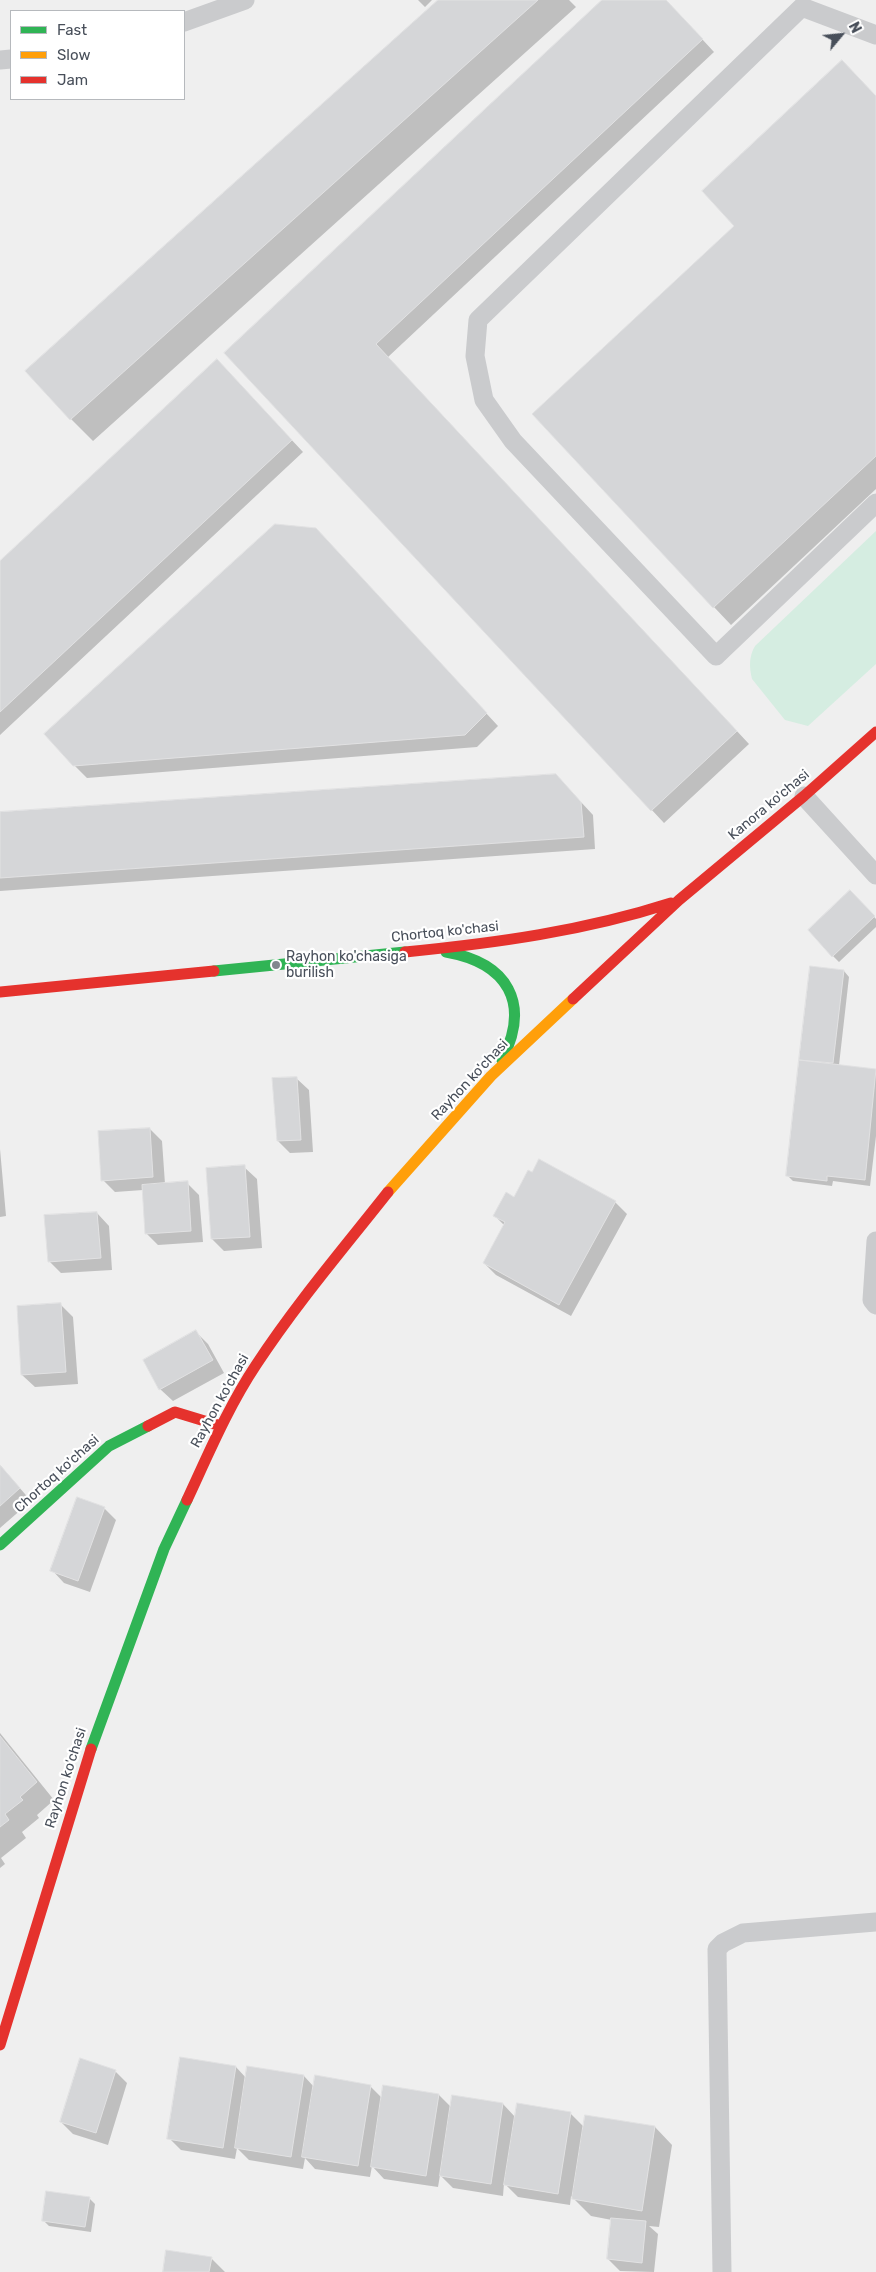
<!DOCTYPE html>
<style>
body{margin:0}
#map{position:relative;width:876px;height:2272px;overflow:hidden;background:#efefef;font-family:Rubik,sans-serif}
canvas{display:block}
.legend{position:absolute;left:10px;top:10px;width:175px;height:90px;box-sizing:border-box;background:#fff;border:1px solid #b6b9bd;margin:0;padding:6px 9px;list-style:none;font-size:15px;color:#484f5a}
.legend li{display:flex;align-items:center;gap:10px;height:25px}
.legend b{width:25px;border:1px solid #b6b9bd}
.north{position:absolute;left:816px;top:10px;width:50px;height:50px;-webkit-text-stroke:4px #fff;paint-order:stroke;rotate:62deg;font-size:14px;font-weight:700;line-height:20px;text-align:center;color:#484f5a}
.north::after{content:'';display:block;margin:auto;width:18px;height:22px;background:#484f5a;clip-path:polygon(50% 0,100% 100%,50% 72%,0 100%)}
</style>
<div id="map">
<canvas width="876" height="2272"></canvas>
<ul class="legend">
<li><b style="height:6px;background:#30b455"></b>Fast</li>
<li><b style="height:6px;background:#ff9f0a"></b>Slow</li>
<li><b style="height:6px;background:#e5322d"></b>Jam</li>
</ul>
<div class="north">N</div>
</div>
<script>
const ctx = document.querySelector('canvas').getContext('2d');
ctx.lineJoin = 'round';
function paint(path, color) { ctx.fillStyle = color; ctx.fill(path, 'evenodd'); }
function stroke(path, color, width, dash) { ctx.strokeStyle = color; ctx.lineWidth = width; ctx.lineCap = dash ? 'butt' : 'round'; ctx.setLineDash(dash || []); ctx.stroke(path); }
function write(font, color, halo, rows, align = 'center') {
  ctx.font = font + ' Rubik,sans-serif'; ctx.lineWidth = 4.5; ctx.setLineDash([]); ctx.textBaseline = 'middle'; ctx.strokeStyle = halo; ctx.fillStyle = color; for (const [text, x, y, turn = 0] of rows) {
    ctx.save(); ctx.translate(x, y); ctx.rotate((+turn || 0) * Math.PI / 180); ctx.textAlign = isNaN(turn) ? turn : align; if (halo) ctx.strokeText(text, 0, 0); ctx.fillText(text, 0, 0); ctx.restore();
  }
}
paint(new Path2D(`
 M876 531V664L808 726 785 720 752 679C749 667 749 656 755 646Z`), '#d5ede1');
paint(new Path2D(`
 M418 0H432L425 7Z
 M440 0H569L576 7 93 441 71 419Z
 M604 0H666L714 52 388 357 749 744 664 823 226 353Z
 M876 97V489L731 625 714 607Z
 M229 373 303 452 0 735V563Z
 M328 542 498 726 477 747 87 778 74 765Z
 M556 775 593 815 595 849 0 891V813Z
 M850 892 876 919V927L839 962 833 956Z
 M811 968 844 971 849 977 839 1065 876 1070V1136L870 1186 833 1181 832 1186 793 1181 787 1175Z
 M296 1078 309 1090 313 1152 290 1153 278 1141Z
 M150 1129 162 1141 165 1184 187 1183 199 1195 203 1242 158 1245 146 1233 143 1190 115 1192 103 1180Z
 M0 1149 6 1216 0 1217Z
 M244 1167 257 1179 262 1248 224 1251 212 1239Z
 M514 1198 615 1202 627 1214 571 1316 496 1275 484 1263 505 1226 495 1216Z
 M97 1213 109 1226 112 1270 61 1273 49 1261Z
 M61 1305 73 1317 78 1384 35 1387 22 1375 18 1307Z
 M196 1332 208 1344 224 1373 173 1401 160 1389Z
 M0 1465 31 1501 0 1528Z
 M104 1508 116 1520 90 1592 64 1583 52 1570Z
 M0 1733 54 1800 37 1815 39 1818 22 1832 26 1838 1 1858 5 1864 0 1868Z
 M236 2067 247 2079 304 2076 314 2087 370 2086 382 2098 384 2086 439 2095 452 2108 503 2104 516 2118 570 2113 584 2127H655L672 2145 659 2227 649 2226 658 2234 654 2272 620 2271 608 2259 612 2220 591 2216 571 2196 570 2205 518 2197 504 2183 503 2196 453 2188 440 2175 438 2187 384 2179 372 2166 370 2177 315 2169 305 2158 303 2169 249 2160 237 2148 235 2159 181 2150 169 2138Z
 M115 2071 127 2083 108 2145 73 2134 61 2122Z
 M89 2198 95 2204 91 2232 49 2226 43 2220Z
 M211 2258 225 2272H164Z`), '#0003');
const building = new Path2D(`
 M438 0H538L70 420 25 371Z
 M602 0H666L703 39 376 344 737 731 651 811 224 353Z
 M842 60 876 96V456L713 608 532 414 734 226 702 191Z
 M217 359 292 440 0 712V561Z
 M275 524 316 528 487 713 465 735 73 766 44 734Z
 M556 774 581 802 584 837 0 878V812Z
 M850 890 875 916 832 957 808 930Z
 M810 966 844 970 833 1063 799 1060Z
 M799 1060 876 1069 865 1180 827 1176V1181L786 1176Z
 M297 1077 301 1140 277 1141 272 1078Z
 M150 1128 153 1177 101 1181 98 1131Z
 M539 1159 616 1201 559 1305 483 1263 505 1222 493 1216 506 1192 514 1197 528 1170 532 1172Z
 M245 1165 250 1237 211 1239 206 1168Z
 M188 1181 191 1231 145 1234 142 1185Z
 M97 1212 101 1258 48 1262 44 1215Z
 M61 1303 66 1372 21 1375 17 1306Z
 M196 1330 213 1360 159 1390 143 1360Z
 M0 1465 20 1488 0 1506Z
 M77 1497 105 1507 78 1581 50 1571Z
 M0 1736 37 1782 20 1797 23 1800 5 1814 9 1820 0 1827Z
 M180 2057 236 2066 223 2148 167 2139Z
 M80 2058 116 2070 96 2133 60 2122Z
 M247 2066 304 2075 291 2157 235 2148Z
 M315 2075 371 2085 358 2166 302 2157Z
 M383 2085 439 2094 426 2176 371 2167Z
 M452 2095 503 2103 491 2184 440 2176Z
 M517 2103 571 2112 558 2194 504 2185Z
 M585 2115 655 2126 642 2211 572 2199Z
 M46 2191 90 2197 85 2227 42 2221Z
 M611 2218 646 2221 642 2263 607 2259Z
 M166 2250 212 2257 209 2272H163Z`);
paint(building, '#d5d6d8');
stroke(building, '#e1e1e2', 1);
stroke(new Path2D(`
 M184 22 245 0
 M876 35 802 7 478 320 475 356 484 400 513 441 716 656 876 503
 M0 60 11 59
 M804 796 876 875
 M876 1241 872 1300 876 1305
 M722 2272 717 1949 723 1943 743 1933 876 1922`), '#cacbcd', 19);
stroke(new Path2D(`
 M446 952C508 963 531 1003 502 1060
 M214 971 405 952
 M0 1545 109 1446 148 1426
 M91 1749 164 1549 187 1500`), '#30b455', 11);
stroke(new Path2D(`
 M388 1192 491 1076 573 999`), '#ff9f0a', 11);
stroke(new Path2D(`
 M405 952C496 943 584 931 671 903
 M0 992 214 971
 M573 999 679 900 804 796 876 732
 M148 1426 175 1412 221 1426
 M187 1500C208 1455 228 1407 256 1365 296 1304 343 1249 388 1192
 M0 2045 91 1749`), '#e5322d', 11);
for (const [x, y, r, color] of [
 [276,965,5,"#82878e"]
]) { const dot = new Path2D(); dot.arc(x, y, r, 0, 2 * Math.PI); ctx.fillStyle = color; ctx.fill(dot); stroke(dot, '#fff', 2); }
write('14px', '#484f5a', '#fff', [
 ["Kanora ko'chasi",769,805,-40],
 ["Chortoq ko'chasi",445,932,-6],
 ["Rayhon ko'chasi",470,1080,-47],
 ["Rayhon ko'chasi",220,1401,-61],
 ["Chortoq ko'chasi",57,1474,-42],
 ["Rayhon ko'chasi",66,1778,-72]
]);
write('14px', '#484f5a', '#fff', [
 ["Rayhon ko'chasiga",286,957],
 ["burilish",286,973]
], 'left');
</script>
